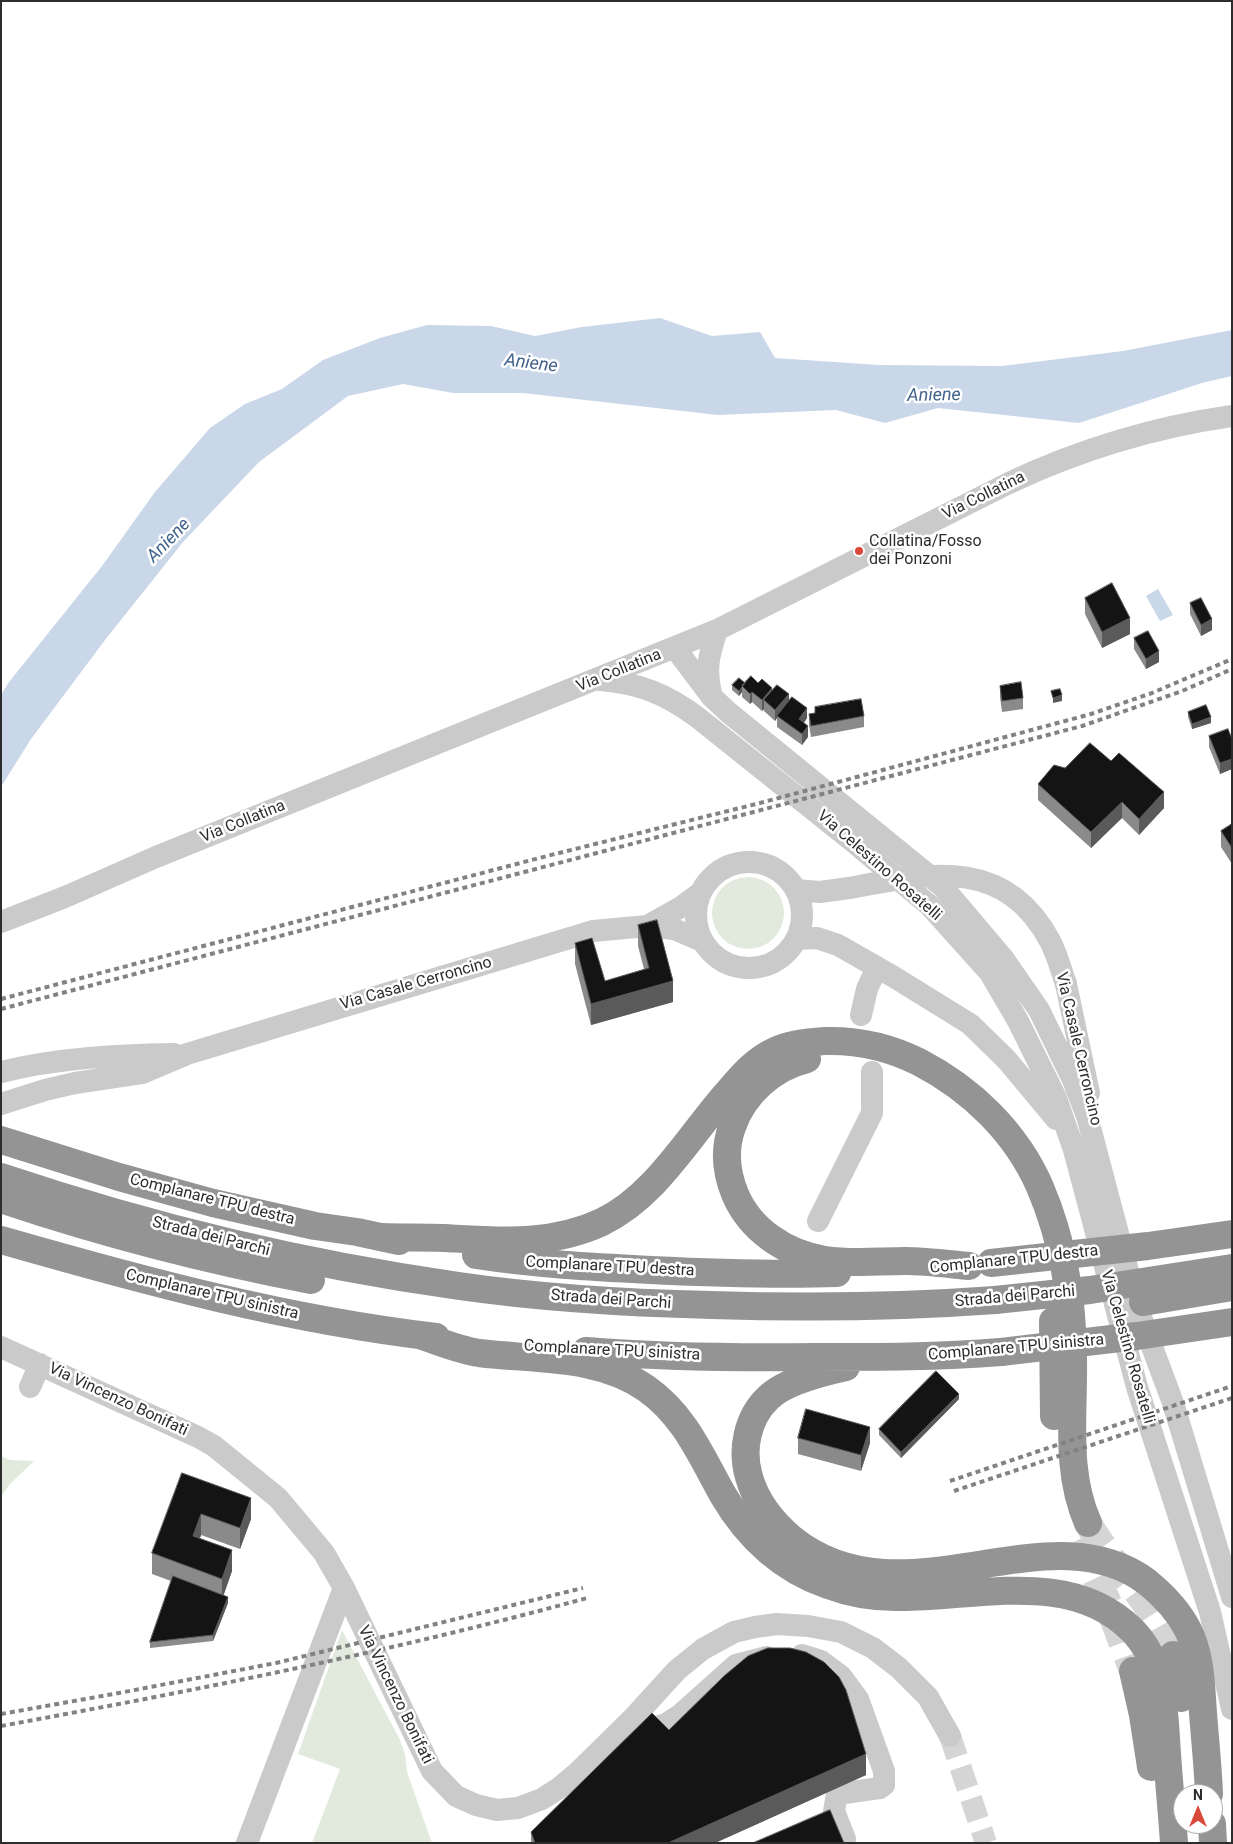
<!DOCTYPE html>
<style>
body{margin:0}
#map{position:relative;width:1233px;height:1844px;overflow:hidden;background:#fff;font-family:Roboto,sans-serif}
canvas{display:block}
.frame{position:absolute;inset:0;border:2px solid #2d2d2d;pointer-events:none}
.north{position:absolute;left:1173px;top:1784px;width:50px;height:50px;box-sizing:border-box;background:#fff;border:1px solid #ababab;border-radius:50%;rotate:0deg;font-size:14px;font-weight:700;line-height:20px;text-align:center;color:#2d2d2d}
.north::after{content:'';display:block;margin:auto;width:18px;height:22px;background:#da483a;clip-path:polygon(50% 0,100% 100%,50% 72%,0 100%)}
</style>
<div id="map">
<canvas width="1233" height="1844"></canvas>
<div class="frame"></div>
<div class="north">N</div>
</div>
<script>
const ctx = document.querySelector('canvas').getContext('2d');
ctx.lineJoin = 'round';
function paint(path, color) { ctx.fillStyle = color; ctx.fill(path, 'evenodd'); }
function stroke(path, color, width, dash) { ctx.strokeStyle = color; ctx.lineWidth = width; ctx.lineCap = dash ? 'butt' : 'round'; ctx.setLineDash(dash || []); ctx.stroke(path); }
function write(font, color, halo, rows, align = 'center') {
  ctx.font = font + ' Roboto,sans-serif'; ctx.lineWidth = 5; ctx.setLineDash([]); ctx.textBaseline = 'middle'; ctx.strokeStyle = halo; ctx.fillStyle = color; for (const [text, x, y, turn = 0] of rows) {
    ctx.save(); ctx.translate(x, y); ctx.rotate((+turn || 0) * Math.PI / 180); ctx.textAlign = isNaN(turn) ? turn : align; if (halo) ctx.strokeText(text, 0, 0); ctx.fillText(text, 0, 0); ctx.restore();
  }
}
paint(new Path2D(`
 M712 913a36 36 0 1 1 72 0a36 36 0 1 1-72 0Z
 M1 1456 10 1460 34 1461 9 1485 1 1497Z
 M342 1630 400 1740 405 1754 407 1772 432 1843H312L340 1769 298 1754Z`), '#e1eadc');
paint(new Path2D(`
 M660 318 712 336 760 332 775 358 879 365 1002 366 1123 351 1232 330V376L1202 383 1079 423 938 408 885 423 836 410 718 415 523 393H453L403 384 348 396 259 462 183 542 105 640 31 739 1 787V695L9 682 102 566 155 492 210 428 245 404 282 389 323 360 380 338 427 325 491 326 535 336 582 327Z
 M1158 589 1173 615 1160 621 1146 596Z`), '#c9d7e9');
stroke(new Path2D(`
 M950 1736 986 1843`), '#d5d5d5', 22, [22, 11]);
stroke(new Path2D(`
 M1088 1523C1113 1568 1157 1606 1173 1655
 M1078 1540 1107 1601 1133 1671`), '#d5d5d5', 28, [28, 14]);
stroke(new Path2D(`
 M675 648 712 697 728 712 942 886 1003 958 1039 1010 1073 1080 1087 1116 1138 1309 1173 1403 1232 1597
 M600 680C639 683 666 694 697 717L856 844 929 905 990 973 1018 1021 1056 1098 1074 1150 1137 1387 1210 1612 1232 1709
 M711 693C705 668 709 655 717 630
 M696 915a53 53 0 1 1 106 0a53 53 0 1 1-106 0Z
 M796 890 820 892 849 888
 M1 922 65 897 156 857 717 630 1009 483C1079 450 1155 427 1232 416
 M647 926 681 907 700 893
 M797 939 817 938 838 945 894 977 970 1024 1006 1059 1056 1119
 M1066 984 1089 1093
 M861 1015 867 989 877 967
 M1 1072C57 1058 116 1055 174 1054
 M1 1104 45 1090 75 1083 142 1073 187 1054 593 931 647 926 674 929 702 941
 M818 1221 872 1113V1072
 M1 1347 198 1437 214 1446 278 1498 324 1553 344 1588 432 1771 456 1796 476 1805 497 1810 518 1808 542 1799 559 1788 576 1774 635 1716 677 1670 703 1649 734 1632 755 1627 777 1624 808 1626 841 1632 873 1648 899 1668 928 1697 950 1736
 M30 1387 40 1364
 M802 1655 821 1661 841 1676 858 1699 884 1771V1785L880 1788 837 1794 834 1811 845 1839
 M638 1718 652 1728 666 1724 680 1715 736 1665 767 1657
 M247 1843 344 1588`), '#cacaca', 22);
stroke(new Path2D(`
 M807 1059C773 1067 743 1094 732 1127 724 1149 726 1172 735 1194 750 1230 786 1254 825 1260 851 1264 879 1261 905 1261 926 1261 948 1264 969 1266
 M1 1140 119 1177 213 1203 315 1226 357 1232 399 1241
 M1 1177C150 1227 303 1264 459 1286 542 1298 627 1303 711 1305 806 1308 900 1307 995 1300
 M1 1199C102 1233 207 1260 311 1280
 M382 1237C402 1238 423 1237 444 1238 499 1241 551 1246 602 1222 656 1196 689 1136 728 1092 742 1076 755 1060 775 1051 790 1044 808 1042 825 1041 859 1040 889 1047 919 1062 971 1089 1016 1132 1040 1187 1063 1241 1073 1301 1073 1360 1074 1415 1065 1471 1088 1523
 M1 1240C144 1281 288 1320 436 1337
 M476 1255C534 1264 592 1267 651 1270 713 1273 775 1275 837 1273
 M1053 1321 1054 1416
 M419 1335C438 1341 459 1350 479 1353 535 1360 599 1355 647 1389 685 1416 701 1456 723 1495 747 1536 782 1569 828 1585 849 1593 873 1597 895 1597 973 1599 1069 1567 1132 1630 1165 1663 1164 1711 1167 1754 1169 1783 1172 1813 1174 1843
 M586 1351C662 1357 738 1358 814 1357 877 1357 939 1357 1001 1352
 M846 1367C823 1372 785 1381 768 1398 747 1418 741 1450 749 1477 756 1502 772 1522 792 1539 902 1628 1048 1507 1147 1582 1163 1595 1179 1612 1188 1630 1201 1656 1201 1686 1203 1713 1205 1740 1208 1767 1209 1794
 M1173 1655 1181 1698
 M1133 1671 1143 1715 1151 1767
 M1212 1824 1213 1843`), '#949494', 28);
stroke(new Path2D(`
 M1 999 547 856 760 803 1091 714 1152 693 1232 659
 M1 1009 1082 726 1182 691 1232 669
 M950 1481 1232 1386
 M954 1491 1232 1398
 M1 1714 119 1693 276 1663 583 1588
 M1 1726C198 1690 394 1651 587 1598`), '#828282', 4, [5, 4]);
stroke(new Path2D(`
 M849 888C927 874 1004 855 1050 941 1057 954 1061 970 1066 984`), '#cacaca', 22);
stroke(new Path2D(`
 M991 1263 1148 1246 1232 1234
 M995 1300 1090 1290 1232 1268
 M1143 1302 1232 1287
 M1001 1352 1137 1336 1232 1322`), '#949494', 28);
paint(new Path2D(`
 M1085 598 1130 634 1102 648 1085 614Z
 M1190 603 1212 630 1201 636 1190 614Z
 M1134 638 1159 662 1146 669 1134 649Z
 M745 683H758L772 690 789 701 807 718 804 723 808 737 802 745 777 727V718L775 721 764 711V709L762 711 752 702 750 704 742 697V692L739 696 732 690V685Z
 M1000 686 1023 698V709L1002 712 1000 697Z
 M815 707 864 716V727L811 737 809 725V714L815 713Z
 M1188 712 1211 723 1192 729 1188 717Z
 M1209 736 1232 739V769L1220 774 1209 747Z
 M1038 784 1164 808 1139 835 1122 818 1091 848 1038 800Z
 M1232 824V864L1221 847V831Z
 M638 925 673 1002 591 1025 575 964V943L605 981 644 969 638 946Z
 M959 1399 901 1458 879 1435V1429Z
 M798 1438 870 1443 861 1471 798 1454Z
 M182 1473 251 1519 240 1549 201 1535 200 1538 232 1571 223 1595 228 1603 213 1641 150 1648V1642L171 1581 152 1574V1553Z
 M669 1730 866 1775 715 1843H531V1832Z`), '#8a8a8a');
paint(new Path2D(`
 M1130 618V634L1102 648V632Z
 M1212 619V630L1201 636V625Z
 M1159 651V662L1146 669V659Z
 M742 687V692L739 696V691Z
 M772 688V699L764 700V709L762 711V700Z
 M752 692V702L750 704V694Z
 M789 694V705L777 716V718L775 721V710Z
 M1062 695V701L1053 703V698Z
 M807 708V718L799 730V719Z
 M1211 717V723L1192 729V724Z
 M808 726V737L802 745V734Z
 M1232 759V769L1220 774V763Z
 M1164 792V808L1139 835V819Z
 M1122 802V818L1091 848V832Z
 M673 981V1002L591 1025V1004Z
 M959 1394V1399L901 1458V1452Z
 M870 1427V1443L861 1471V1455Z
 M251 1498V1519L240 1549V1528Z
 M201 1514V1535L193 1557V1536Z
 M232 1550V1571L222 1600V1579Z
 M228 1597V1603L213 1641V1635Z
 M866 1754V1775L715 1843H668Z`), '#5a5a5a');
const building = new Path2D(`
 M1112 583 1130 618 1102 632 1085 598Z
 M1201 598 1212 619 1201 625 1190 603Z
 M1148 631 1159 651 1146 659 1134 638Z
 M751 676 758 683 762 679 772 688 762 700 752 692 750 694 742 686Z
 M739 678 745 683 739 691 732 685Z
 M1021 682 1023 698 1002 701 1000 686Z
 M777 685 789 694 775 710 764 700Z
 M1060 689 1062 695 1053 698 1051 691Z
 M792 697 807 708 799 719 808 726 802 734 777 716Z
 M861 699 864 716 811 726 809 714 815 713V707Z
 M1206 705 1211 717 1192 724 1188 712Z
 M1228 729 1232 739V759L1220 763 1209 736Z
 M1090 743 1111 761 1119 753 1164 792 1139 819 1122 802 1091 832 1038 784 1054 765 1065 768Z
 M1232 824V848L1221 831Z
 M657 920 673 981 591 1004 575 943 592 938 605 981 649 968 638 925Z
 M936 1371 959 1394 901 1452 879 1429Z
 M806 1409 870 1427 861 1455 798 1438Z
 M182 1473 251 1498 240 1528 201 1514 193 1536 232 1550 222 1579 152 1553Z
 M173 1576 228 1597 213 1635 150 1642Z
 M768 1648H790L806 1652 824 1662 839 1677 846 1690 866 1754 668 1843H535L531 1832 652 1713 669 1730 724 1676 748 1656Z
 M830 1810 844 1843H753Z`);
paint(building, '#141414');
stroke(building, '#5a5a5a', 1);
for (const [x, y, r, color] of [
 [859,551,5,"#da483a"]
]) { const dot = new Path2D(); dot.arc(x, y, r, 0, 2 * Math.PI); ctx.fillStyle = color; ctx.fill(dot); stroke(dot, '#fff', 2); }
write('16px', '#2d2d2d', '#fff', [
 ["Via Collatina",984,496,-26],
 ["Via Collatina",619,671,-22],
 ["Via Collatina",243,822,-22],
 ["Via Celestino Rosatelli",879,866,41],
 ["Via Casale Cerroncino",416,984,-16],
 ["Via Casale Cerroncino",1078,1049,77],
 ["Complanare TPU destra",212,1200,14],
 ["Strada dei Parchi",211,1237,14],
 ["Complanare TPU destra",1014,1260,-6],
 ["Complanare TPU destra",610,1267,3],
 ["Complanare TPU sinistra",212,1295,13],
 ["Strada dei Parchi",1015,1297,-5],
 ["Strada dei Parchi",611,1300,4],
 ["Via Celestino Rosatelli",1127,1347,74],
 ["Complanare TPU sinistra",1016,1348,-5],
 ["Complanare TPU sinistra",612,1351,3],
 ["Via Vincenzo Bonifati",118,1400,25],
 ["Via Vincenzo Bonifati",395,1695,64]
]);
write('16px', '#2d2d2d', '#fff', [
 ["Collatina/Fosso",869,542],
 ["dei Ponzoni",869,560]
], 'left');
write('italic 18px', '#41628a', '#fff', [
 ["Aniene",531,364,7],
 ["Aniene",934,396,-1],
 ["Aniene",169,541,-46]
]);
</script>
